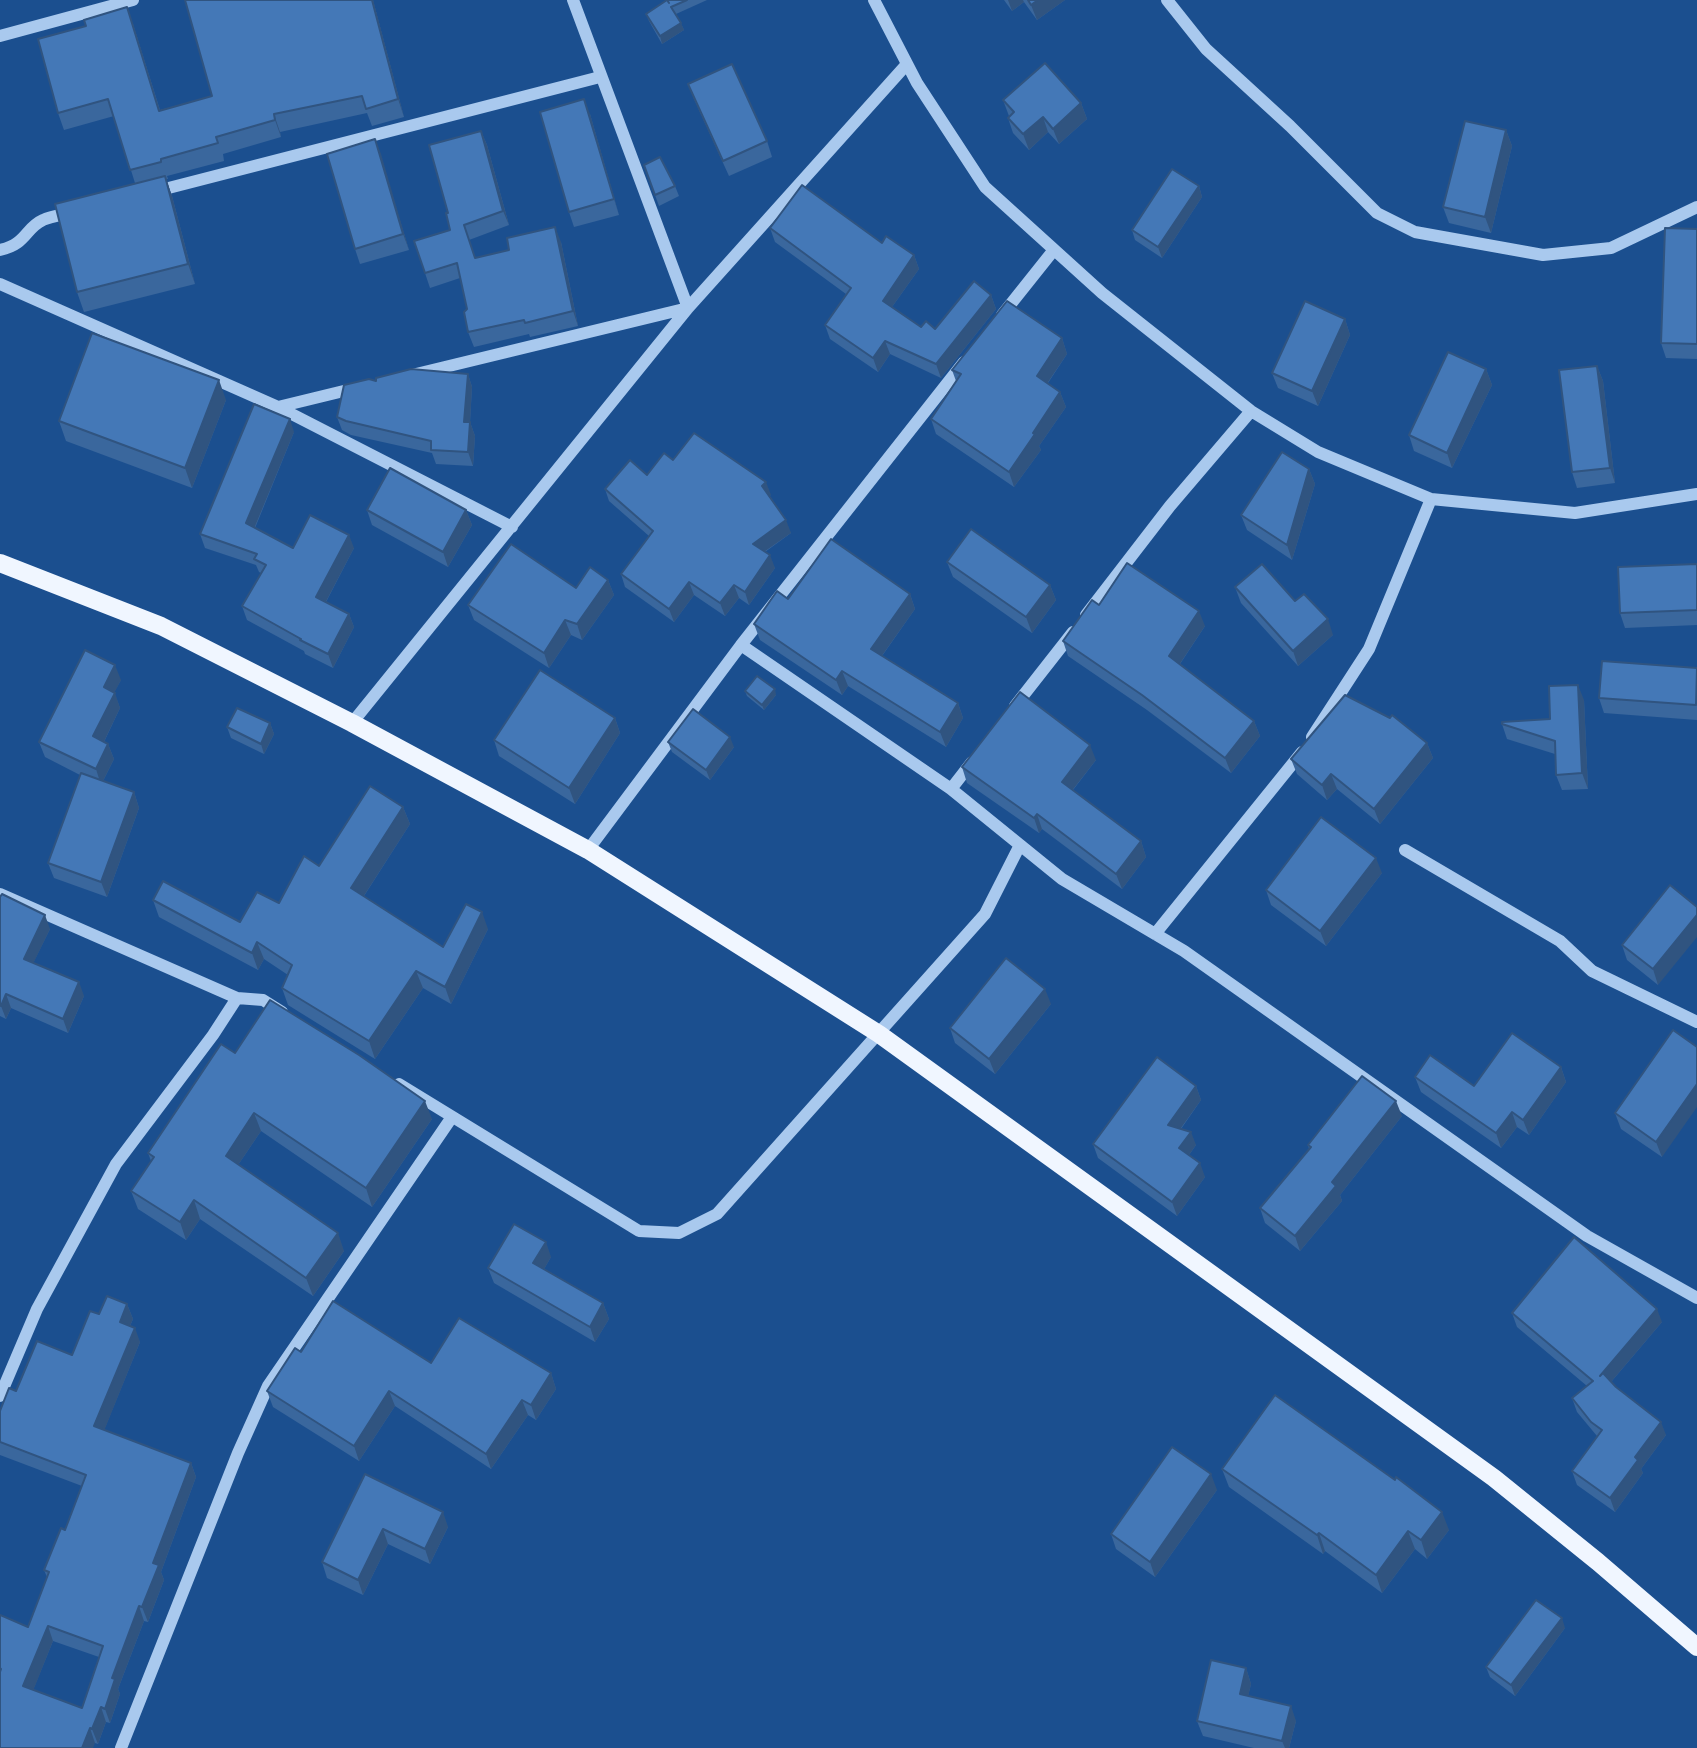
<!DOCTYPE html>
<style>
body{margin:0}
canvas{display:block;background:#1b4f8f}
</style>
<canvas width="1697" height="1748"></canvas>
<script>
const ctx = document.querySelector('canvas').getContext('2d');
ctx.lineJoin = 'round';
function stroke(path, color, width, dash) { ctx.strokeStyle = color; ctx.lineWidth = width; ctx.lineCap = dash ? 'butt' : 'round'; ctx.setLineDash(dash || []); ctx.stroke(path); }
function paint(path, color) { ctx.fillStyle = color; ctx.fill(path, 'evenodd'); }
stroke(new Path2D(`
 M573 0 688 308
 M874 0 917 83 985 187 1102 293 1251 411 1318 452 1431 499 1575 513 1697 494
 M1167 0 1206 49 1290 126 1377 213 1415 232 1543 255 1611 248 1697 207
 M0 36 133 0
 M153 192 600 77
 M0 250C27 244 25 228 43 220 51 216 62 215 71 213
 M0 284 278 407 512 527
 M1002 315 1053 251
 M412 375 688 308
 M278 407 356 388
 M1086 615 1170 506 1251 411
 M741 645 951 789 1062 879 1184 951 1587 1236 1697 1298
 M1015 706 1073 632
 M352 723 688 308 907 64
 M1312 737 1369 649 1431 499
 M951 789 972 762
 M588 850 741 645 964 362
 M1405 850 1560 941 1592 971 1697 1022
 M0 894 237 998
 M1155 934 1302 752
 M399 1084 639 1231 679 1233 717 1214 985 914 1020 845
 M0 1396 37 1309 116 1164 213 1035 237 998 263 1000 282 1012
 M121 1748 238 1453 268 1386 452 1117`), '#a9c9ee', 12);
stroke(new Path2D(`
 M0 563 161 626 352 723 588 850 879 1034 1494 1478 1598 1562 1697 1647`), '#f0f6ff', 18);
paint(new Path2D(`
 M373 0 404 117 372 126 367 113 280 132 281 137 223 154 224 161 167 176 168 179H166L172 196 195 284 84 312 77 292 135 183 114 116 64 130 58 113 133 24 160 110 212 96Z
 M666 0H707L676 14 684 30 662 44 649 21 646 14 667 1Z
 M1004 0H1065L1037 20 1024 2 1012 11Z
 M688 84 767 141 772 157 729 176 694 99Z
 M1003 100 1081 103 1087 119 1059 144 1048 132 1029 150 1013 133 1008 118 1009 116Z
 M590 114 619 215 574 227 569 212Z
 M1506 130 1512 146 1491 233 1449 223 1443 207Z
 M481 131 487 145 509 225 469 240 475 258 561 242 578 326 530 337 529 334 474 347 468 332 467 309 460 278 430 288 425 273 450 230 448 213Z
 M375 139 409 250 360 264 355 249Z
 M644 165 675 186 679 196 659 206Z
 M1199 186 1202 197 1162 258 1135 240 1132 230Z
 M770 228 882 243 914 255 919 269 892 307 921 327 935 329 991 295 996 309 941 378 890 354 878 372 830 339 825 325 846 294 775 242Z
 M1697 229V359L1666 358 1661 343Z
 M1345 319 1350 335 1318 406 1278 388 1272 373Z
 M1062 338 1067 354 1048 383 1060 392 1066 407 1039 446 1041 450 1014 487 936 434 931 419 956 381 952 370Z
 M1597 366 1603 381 1615 483 1577 488 1572 472Z
 M1486 369 1492 385 1452 468 1414 451 1409 435Z
 M468 374 472 387 470 422 475 436 473 466 436 464 432 453 351 435 342 430 337 417 376 381Z
 M226 400 192 488 66 441 59 421Z
 M294 432 255 528 293 548H354L326 602 349 614 354 627 333 668 305 654 304 651 247 620 242 606 261 573 259 572 256 565 205 548 200 534Z
 M673 460 771 495 769 496 791 533 765 552 775 568 749 605 739 598 725 616 694 595 674 622 625 587 621 574 649 536 609 501 605 489 647 475Z
 M1309 469 1315 484 1292 560 1247 530 1241 515Z
 M367 510H466L472 525 448 567 372 525Z
 M947 562 1050 585 1056 600 1032 633 953 577Z
 M1697 564V625L1625 628 1620 613Z
 M608 580 614 595 582 640 571 635 549 668 474 620 468 605 576 588Z
 M1235 587 1295 601 1333 635 1298 666 1241 603Z
 M910 594 915 609 882 656 958 703 963 718 946 747 848 686 842 695 760 640 754 624 788 599Z
 M1099 605 1205 626 1180 664 1254 721 1260 736 1231 773 1147 710 1068 656 1063 641Z
 M1697 668V720L1604 713 1599 698Z
 M121 680 114 692 120 708 104 742 108 744 114 759 103 781 134 792 139 808 107 897 54 878 48 863 80 775 45 757 39 742Z
 M745 691 776 695 764 710 747 696Z
 M1584 700 1588 789 1562 790 1556 775 1555 754 1507 739 1502 724 1550 719Z
 M615 718 620 733 575 804 499 756 494 740Z
 M1390 718 1427 743 1433 758 1380 824 1337 789 1327 800 1297 774 1291 759Z
 M270 723 274 734 264 754 231 738 227 727Z
 M668 742 734 747 710 780 672 752Z
 M1096 760 1073 790 1141 841 1146 857 1122 889 1042 829 1039 833 967 783 962 767Z
 M403 807 410 824 364 896 443 947 488 929 451 1004 423 988 375 1059 288 1005 282 988 288 975 264 959 258 970 159 917 153 900 240 922 279 903 319 866Z
 M1382 873 1326 946 1271 905 1266 890Z
 M1670 885 1658 985 1627 960 1622 945Z
 M0 897 50 929 33 963 84 996 68 1033 11 1008 6 1019 0 1016Z
 M1051 1004 995 1074 955 1043 950 1028Z
 M1673 1030 1662 1157 1621 1129 1615 1113Z
 M235 1053 432 1119 372 1207 261 1131 238 1165 344 1251 313 1296 200 1219 186 1240 138 1209 131 1191 151 1161 148 1153Z
 M1561 1067 1566 1082 1529 1135 1517 1127 1501 1148 1421 1092 1415 1077 1474 1086Z
 M1196 1086 1201 1100 1181 1129 1196 1145 1189 1155 1205 1177 1177 1216 1098 1158 1093 1144Z
 M1402 1116 1340 1195 1342 1201 1300 1251 1265 1223 1260 1208 1309 1149 1308 1145Z
 M551 1257 544 1269 603 1303 609 1319 595 1342 494 1283 488 1268Z
 M127 1304 133 1319 130 1326 140 1342 104 1430 191 1463 196 1477 161 1572 164 1580 148 1622 144 1621 118 1689 120 1694 110 1723 106 1722 98 1744 95 1743 0 1748V1615L28 1627 47 1577 44 1570 65 1530 82 1486 0 1455V1411L16 1391 72 1355 99 1314ZM53 1641 99 1657 82 1708 33 1690Z
 M1512 1313 1662 1322 1611 1382 1666 1435 1641 1469 1643 1473 1615 1512 1577 1485 1572 1471 1597 1436 1577 1412 1572 1398 1587 1386 1517 1327Z
 M301 1352 551 1373 556 1389 536 1420 528 1415 491 1469 395 1406 359 1461 273 1407 267 1391Z
 M1222 1469 1449 1530 1427 1559 1415 1549 1382 1593 1325 1551 1323 1554 1229 1487Z
 M365 1474 448 1527 430 1564 388 1544 363 1595 327 1578 322 1562Z
 M1217 1490 1155 1577 1116 1549 1111 1534Z
 M1565 1628 1515 1696 1490 1677 1486 1667Z
 M1246 1668 1251 1684 1248 1696 1296 1721 1289 1748H1254L1203 1736 1197 1721Z`), '#3a679d');
paint(new Path2D(`
 M372 0H373L404 117 398 99Z
 M1008 0H1023L1024 2 1012 11Z
 M1038 0H1065L1037 20 1031 5Z
 M127 7 133 24 165 128 159 111Z
 M681 23 684 30 662 44 660 36Z
 M584 99 590 114 619 215 614 199Z
 M1081 103 1087 119 1059 144 1053 129Z
 M274 114 280 132 281 137 275 120Z
 M1043 117 1048 132 1029 150 1023 134Z
 M1506 130 1512 146 1491 233 1485 217Z
 M481 131 487 145 509 225 503 211Z
 M375 139 381 154 409 250 403 234Z
 M165 176 172 196 195 284 188 264Z
 M1199 186 1202 197 1162 258 1158 247Z
 M555 227 561 242 578 326 573 311Z
 M914 255 919 269 887 314 883 301Z
 M991 295 996 309 941 378 936 364Z
 M1345 319 1350 335 1318 406 1312 391Z
 M1062 338 1067 354 1042 391 1037 376Z
 M885 341 890 354 878 372 873 358Z
 M1597 366 1603 381 1615 483 1610 468Z
 M1486 369 1492 385 1452 468 1447 453Z
 M468 374 472 387 470 422 475 436 473 466 468 452 464 422Z
 M219 380 226 400 192 488 185 468Z
 M1060 392 1066 407 1039 446 1041 450 1014 487 1009 472 1033 433Z
 M290 419 294 432 251 536 246 523Z
 M1309 469 1315 484 1292 560 1287 545Z
 M766 482 771 495 766 499 762 486Z
 M466 510 472 525 448 567 443 552Z
 M786 520 791 533 758 556 753 544Z
 M349 535 354 548 321 611 316 597Z
 M770 555 775 568 749 605 745 592Z
 M608 580 614 595 582 640 577 624Z
 M689 582 694 595 674 622 669 609Z
 M734 585 739 598 725 616 720 603Z
 M1050 585 1056 600 1032 633 1026 617Z
 M910 594 915 609 876 664 871 649Z
 M1199 611 1205 626 1175 671 1169 656Z
 M349 614 354 627 333 668 328 654Z
 M1328 619 1333 635 1298 666 1293 651Z
 M565 620 571 635 549 668 544 653Z
 M115 665 121 680 109 703 104 687Z
 M842 671 848 686 842 695 836 680Z
 M1578 685 1584 700 1588 789 1582 773Z
 M775 689 776 695 764 710 762 705Z
 M115 693 120 708 99 752 93 736Z
 M958 703 963 718 946 747 940 732Z
 M615 718 620 733 575 804 569 788Z
 M1254 721 1260 736 1231 773 1225 758Z
 M270 723 274 734 264 754 261 744Z
 M730 737 734 747 710 780 706 770Z
 M1427 743 1433 758 1380 824 1374 809Z
 M108 744 114 759 101 785 96 769Z
 M1090 745 1096 760 1067 797 1062 782Z
 M1331 774 1337 789 1327 800 1322 785Z
 M134 792 139 808 107 897 101 882Z
 M403 807 410 824 358 905 351 888Z
 M1037 814 1042 829 1039 833 1034 818Z
 M1141 841 1146 857 1122 889 1116 874Z
 M1376 858 1382 873 1326 946 1320 931Z
 M482 912 488 929 451 1004 445 987Z
 M45 915 50 929 29 972 24 959Z
 M1697 915V937L1658 985 1653 969Z
 M257 942 264 959 258 970 252 953Z
 M416 971 423 988 375 1059 369 1041Z
 M79 982 84 996 68 1033 63 1019Z
 M1045 989 1051 1004 995 1074 989 1059Z
 M6 994 11 1008 6 1019 1 1006Z
 M1561 1067 1566 1082 1529 1135 1523 1120Z
 M1697 1084V1107L1662 1157 1656 1142Z
 M1196 1086 1201 1100 1173 1139 1168 1125Z
 M425 1101 432 1119 372 1207 366 1188Z
 M1396 1101 1402 1116 1340 1195 1342 1201 1300 1251 1295 1236 1332 1182Z
 M1512 1112 1517 1127 1501 1148 1496 1133Z
 M254 1113 261 1131 232 1174 226 1156Z
 M1191 1132 1196 1145 1184 1162 1179 1148Z
 M1200 1163 1205 1177 1177 1216 1172 1202Z
 M194 1200 200 1219 186 1240 180 1222Z
 M338 1233 344 1251 313 1296 306 1278Z
 M546 1242 551 1257 539 1278 533 1263Z
 M603 1303 609 1319 595 1342 590 1327Z
 M127 1304 133 1319 125 1337 120 1322Z
 M1657 1309 1662 1322 1605 1389 1600 1376Z
 M135 1328 140 1342 100 1441 94 1426Z
 M551 1373 556 1389 536 1420 531 1405Z
 M389 1391 395 1406 359 1461 354 1446Z
 M522 1400 528 1415 491 1469 486 1454Z
 M1661 1422 1666 1435 1641 1469 1643 1473 1615 1512 1610 1498 1635 1457Z
 M191 1463 196 1477 161 1572 164 1580 148 1622 142 1607 153 1563Z
 M1211 1474 1217 1490 1155 1577 1150 1562Z
 M443 1512 448 1527 430 1564 425 1549Z
 M1442 1512 1449 1530 1427 1559 1421 1540Z
 M383 1529 388 1544 363 1595 358 1580Z
 M1408 1531 1415 1549 1382 1593 1376 1575Z
 M1319 1533 1325 1551 1323 1554 1317 1535Z
 M139 1606 144 1621 118 1689 120 1694 110 1723 105 1709 112 1678Z
 M1562 1618 1565 1628 1515 1696 1511 1685Z
 M48 1626 53 1641 29 1701 23 1686Z
 M1246 1668 1251 1684 1245 1710 1240 1694Z
 M1291 1706 1296 1721 1289 1748H1285L1282 1741Z
 M101 1707 106 1722 98 1744 92 1729Z
 M90 1728 95 1743 93 1748H82Z`), '#305480');
const building = new Path2D(`
 M185 0H372L398 99 366 109 362 96 274 114 275 120 216 137 218 143 161 159V162L130 170 108 99 58 113 38 39 86 26 84 20 127 7 159 111 212 96Z
 M667 0H687L671 7 681 23 660 36 646 14 667 0 669 3Z
 M1028 0H1038L1031 5Z
 M1045 63 1081 103 1053 129 1043 117 1023 134 1008 118 1014 112 1003 100Z
 M732 64 767 141 723 161 688 84Z
 M584 99 614 199 569 212 540 112Z
 M1465 121 1506 130 1485 217 1443 207Z
 M481 131 503 211 464 225 475 258 509 250 507 238 555 227 573 311 525 323 524 320 468 332 464 312 467 309 457 263 425 273 414 241 450 230 446 213H448L429 145Z
 M375 139 403 234 355 249 327 154Z
 M660 157 675 186 655 195 644 165Z
 M1172 169 1199 186 1158 247 1132 230Z
 M165 176 188 264 77 292 55 204Z
 M802 185 882 243 886 236 914 255 883 301 921 327 926 321 935 329 974 281 991 295 936 364 885 341 873 358 825 325 851 288 770 228Z
 M1665 228 1697 229V344L1661 343Z
 M1007 301 1062 338 1037 376 1060 392 1033 433 1035 434 1009 472 931 419 961 374 952 370Z
 M1305 301 1345 319 1312 391 1272 373Z
 M92 333 219 380 185 468 59 421Z
 M1448 352 1486 369 1447 453 1409 435Z
 M1597 366 1610 468 1572 472 1559 370Z
 M411 369 468 374 464 422H470L468 452 431 450V441L346 421 337 417 344 385 369 379 376 381V378Z
 M254 404 290 419 246 523 293 548 310 515 349 535 316 597 349 614 328 654 300 640 301 639 242 606 266 565 254 559 257 554 200 534Z
 M694 433 766 482 762 486 786 520 753 544 770 555 745 592 734 585 720 603 689 582 669 609 621 574 653 531 605 489 630 460 647 475 664 453 673 460Z
 M1282 452 1309 469 1287 545 1241 515Z
 M390 468 466 510 443 552 367 510Z
 M971 529 1050 585 1026 617 947 562Z
 M831 539 910 594 871 649 958 703 940 732 842 671 836 680 754 624 777 591 788 599Z
 M511 544 576 588 590 567 608 580 577 624 565 620 544 653 468 605Z
 M1127 563 1199 611 1169 656 1254 721 1225 758 1142 695 1063 641 1092 600 1099 605Z
 M1262 564 1295 601 1304 594 1328 619 1293 651 1235 587Z
 M1697 564V610L1620 613 1618 567Z
 M85 650 115 665 104 687 115 693 93 736 108 744 96 769 39 742Z
 M1602 661 1697 668 1696 705 1599 698Z
 M540 670 615 718 569 788 494 740Z
 M757 676 775 689 762 705 745 691Z
 M1578 685 1582 773 1556 775 1555 741 1502 724V722L1550 719 1549 686Z
 M1020 692 1090 745 1062 782 1141 841 1116 874 1037 814 1034 818 962 767Z
 M1345 695 1390 718 1392 715 1427 743 1374 809 1331 774 1322 785 1291 759Z
 M237 708 270 723 261 744 227 727Z
 M693 709 730 737 706 770 668 742Z
 M81 773 134 792 101 882 48 863Z
 M370 786 403 807 351 888 443 947 466 904 482 912 445 987 416 971 369 1041 282 988 292 965 257 942 252 953 153 900 163 881 240 922 257 892 279 903 304 856 319 866Z
 M1321 817 1376 858 1320 931 1266 890Z
 M1670 885 1697 907V915L1653 969 1622 945Z
 M2 894 45 915 24 959 79 982 63 1019 6 994 1 1006 0 1005V897Z
 M1006 958 1045 989 989 1059 950 1028Z
 M270 1000 359 1055 425 1101 366 1188 254 1113 226 1156 338 1233 306 1278 194 1200 180 1222 131 1191 154 1157 148 1153 221 1044 235 1053Z
 M1673 1030 1697 1047V1084L1656 1142 1615 1113Z
 M1512 1033 1561 1067 1523 1120 1512 1112 1496 1133 1415 1077 1430 1055 1474 1086Z
 M1157 1057 1196 1086 1168 1125 1191 1132 1179 1148 1200 1163 1172 1202 1093 1144Z
 M1362 1076 1396 1101 1332 1182 1336 1186 1295 1236 1260 1208 1311 1147 1308 1145Z
 M514 1224 546 1242 533 1263 603 1303 590 1327 488 1268Z
 M1574 1237 1657 1309 1600 1376 1603 1373 1616 1387 1661 1422 1635 1457 1638 1460 1610 1498 1572 1471 1602 1430 1591 1422 1572 1398 1593 1381 1512 1313Z
 M107 1296 127 1304 120 1322 135 1328 94 1426 191 1463 153 1563 159 1565 142 1607 139 1606 112 1678 115 1679 105 1709 101 1707 92 1729 90 1728 82 1748H0V1672L1 1669 0 1668V1615L28 1627 49 1572 44 1570 61 1528 65 1530 86 1475 0 1442V1411L9 1388 16 1391 37 1341 72 1355 90 1311 99 1314ZM48 1626 103 1646 82 1708 23 1686Z
 M333 1301 431 1363 459 1318 551 1373 531 1405 522 1400 486 1454 389 1391 354 1446 267 1391 295 1348 301 1352Z
 M1275 1395 1395 1480 1396 1477 1442 1512 1421 1540 1408 1531 1376 1575 1319 1533 1317 1535 1222 1469Z
 M1172 1447 1211 1474 1150 1562 1111 1534Z
 M365 1474 443 1512 425 1549 383 1529 358 1580 322 1562Z
 M1536 1600 1562 1618 1511 1685 1486 1667Z
 M1211 1660 1246 1668 1240 1694 1291 1706 1282 1741 1197 1721Z`);
paint(building, '#4478b7');
stroke(building, '#305480', 2);
</script>
